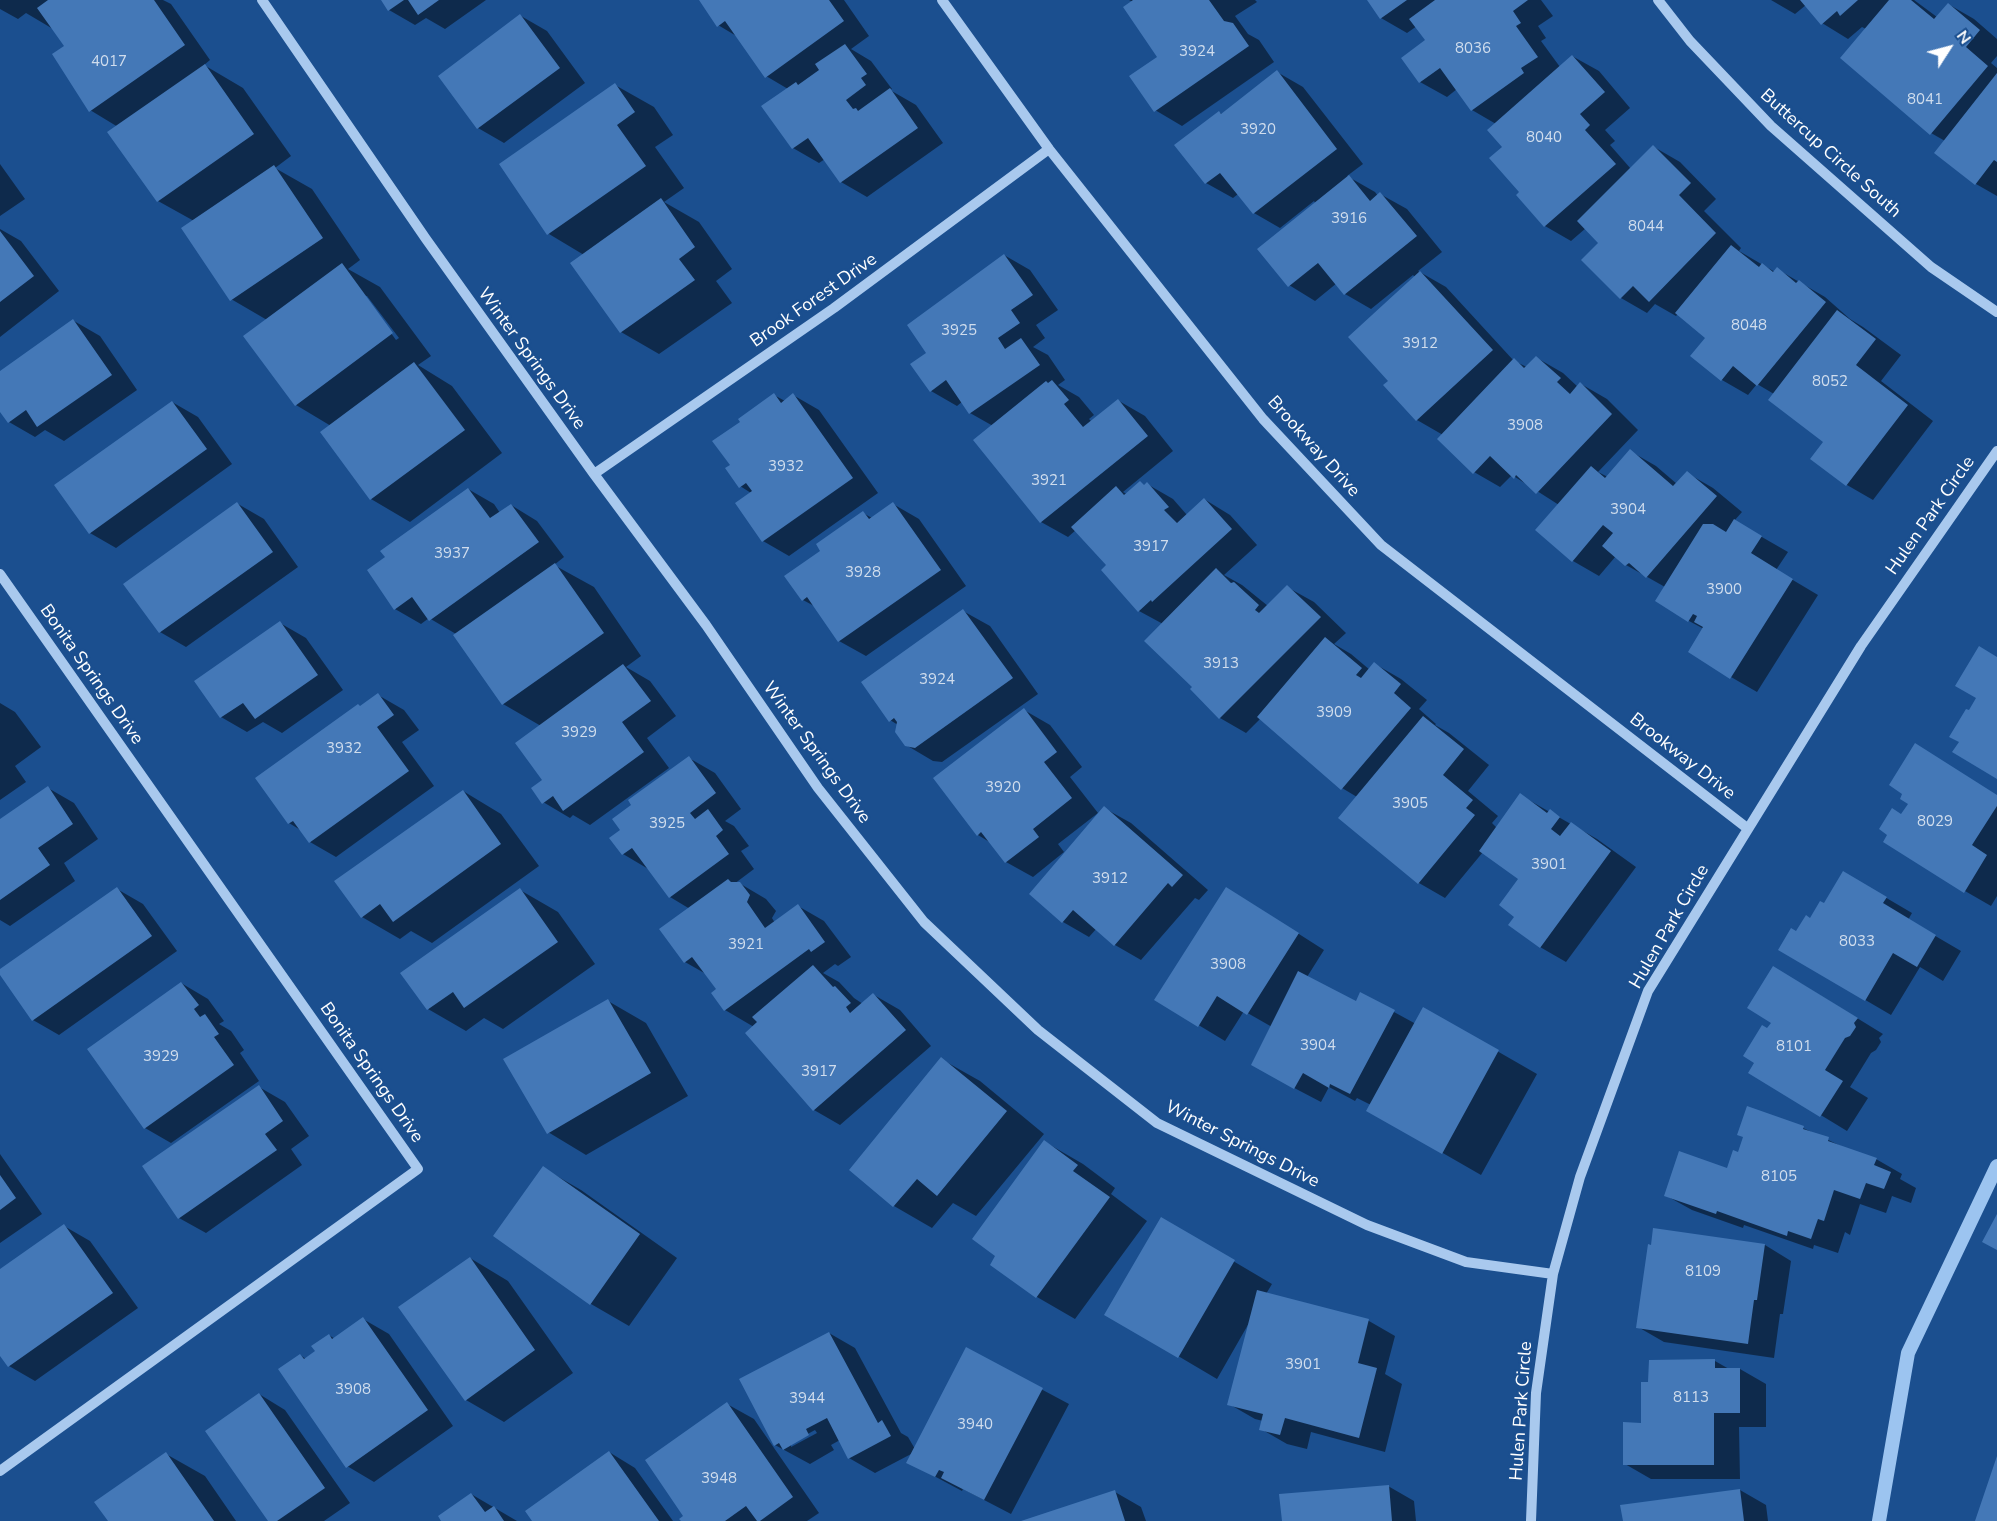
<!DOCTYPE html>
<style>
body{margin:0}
#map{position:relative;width:1997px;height:1521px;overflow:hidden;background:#1b4f8f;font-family:"Nunito Sans",sans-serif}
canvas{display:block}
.north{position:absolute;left:1919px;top:18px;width:60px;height:60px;-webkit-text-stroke:4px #1b4f8f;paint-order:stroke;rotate:54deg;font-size:16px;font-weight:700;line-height:24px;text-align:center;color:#fff}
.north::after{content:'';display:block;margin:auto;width:21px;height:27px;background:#fff;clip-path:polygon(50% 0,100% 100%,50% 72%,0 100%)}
</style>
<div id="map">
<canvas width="1997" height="1521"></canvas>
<div class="north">N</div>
</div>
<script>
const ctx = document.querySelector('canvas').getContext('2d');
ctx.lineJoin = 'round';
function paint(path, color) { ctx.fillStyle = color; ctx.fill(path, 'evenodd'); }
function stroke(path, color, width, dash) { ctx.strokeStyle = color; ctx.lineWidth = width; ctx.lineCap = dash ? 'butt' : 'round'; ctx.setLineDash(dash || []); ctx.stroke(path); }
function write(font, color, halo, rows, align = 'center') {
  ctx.font = font + ' "Nunito Sans",sans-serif'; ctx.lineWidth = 5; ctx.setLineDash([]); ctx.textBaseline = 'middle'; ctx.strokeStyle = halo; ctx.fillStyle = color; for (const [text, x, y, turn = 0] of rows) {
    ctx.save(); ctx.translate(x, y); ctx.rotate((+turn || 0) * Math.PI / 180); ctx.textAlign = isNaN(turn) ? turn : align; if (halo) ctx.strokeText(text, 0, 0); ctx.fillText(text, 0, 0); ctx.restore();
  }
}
paint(new Path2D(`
 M0 0H163L171 4 210 60 204 65 243 88 291 156 275 168 312 189 360 260 348 269 380 287 431 356 418 365 452 386 502 453 410 522 371 499 322 432 331 426 296 405 267 320 231 299 194 221 158 201 118 127 90 110 66 46 53 29 26 13 18 19 0 9ZM364 296H367L399 338 396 340Z
 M382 0H486L445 29 426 18 415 25 389 10Z
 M701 0H844L869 36 851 49 871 61 892 89 890 90 916 105 943 143 867 197 841 182 825 159 819 163 793 148 788 89 766 76 738 37 718 25Z
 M1129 0H1255L1257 2 1235 16 1248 34 1259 40 1274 62 1182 126 1155 110 1159 57 1133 2Z
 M1369 0H1541L1553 16 1538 26 1546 38 1541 41 1560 67 1572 56 1599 71 1630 108 1605 130 1615 141 1610 145 1631 169 1654 147 1680 162 1716 199 1704 211 1741 248 1739 251 1775 272 1777 269 1825 297 1850 319 1863 327 1901 355 1881 381 1933 421 1873 500 1847 485 1825 441 1774 394 1757 384 1748 395 1722 380 1692 356 1707 337 1678 314 1676 316 1655 304 1647 313 1621 298 1600 243 1586 228 1571 241 1545 226 1521 192 1496 124 1472 110 1457 89 1447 97 1420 82 1427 41 1417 26 1407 33 1381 18Z
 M1771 0H1914L1937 17 1948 4 1974 19 1997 39V56L1991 63 1997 68V196L1976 184 1936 152 1945 141 1931 133 1866 29 1862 27 1848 39 1822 23 1806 5 1795 14Z
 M521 16 547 31 585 83 504 143 478 128 440 76Z
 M1277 72 1303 87 1363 164 1347 176 1375 192 1378 196 1380 194 1407 209 1442 252 1418 271 1446 287 1514 361 1527 367 1537 358 1563 373 1578 387 1581 384 1607 399 1638 430 1598 472 1608 477 1630 451 1656 466 1677 484 1687 473 1713 488 1742 512 1734 521 1788 552 1776 570 1818 595 1757 692 1731 677 1704 629 1689 621 1665 587 1626 565 1616 556 1599 576 1573 561 1559 505 1512 475 1500 487 1474 472 1443 435 1417 420 1385 386 1390 381 1415 277 1413 275 1371 309 1345 294 1337 283 1315 301 1289 285 1316 204 1314 201 1280 228 1254 213 1238 194 1233 198 1206 183 1176 145 1219 112 1223 115Z
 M615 85 654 107 673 135 655 147 684 188 664 202 699 222 732 269 716 281 732 303 659 354 621 332 584 255 549 234Z
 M0 164 25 199 0 216Z
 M0 229 21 241 59 291 0 337Z
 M1004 255 1030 270 1058 310 1036 325 1045 338 1033 347 1048 355 1065 380 1058 385 1079 397 1094 415 1089 419 1092 422 1119 401 1145 416 1173 451 1123 492 1127 494 1147 484 1173 499 1187 515 1204 499 1230 515 1257 545 1224 575 1242 585 1268 606 1287 587 1314 602 1346 633 1334 644 1351 654 1370 670 1375 664 1401 679 1427 700 1419 709 1436 724 1435 725 1449 733 1489 765 1468 791 1498 816 1492 823 1497 828 1520 795 1597 839 1636 867 1566 962 1540 947 1516 916 1520 879 1483 852 1445 898 1419 883 1340 818 1357 797 1342 788 1260 719 1246 733 1220 718 1192 689 1194 687 1163 624 1139 611 1108 566 1076 530 1068 537 1041 522 993 426 970 413 963 401 957 406 931 391 928 353Z
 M74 321 100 336 137 390 64 441 45 430 35 437 9 422 0 410V373Z
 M774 395 785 401 793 395 819 410 878 493 789 556 763 541 751 493 740 486 732 465 742 422Z
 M172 402 198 417 232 464 116 548 90 533Z
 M468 489 494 504 500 513 511 505 537 521 564 557 554 565 594 587 641 656 626 667 650 681 676 716 647 738 669 768 590 825 573 815 570 818 543 802 541 726 503 704 456 634 429 618 421 624 395 609Z
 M238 504 264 519 298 567 186 647 160 632Z
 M893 504 919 519 966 586 866 656 839 641 816 607 803 600 823 551 863 513 872 518Z
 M963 611 990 626 1038 694 942 762 933 761 906 745 898 725 890 720Z
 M280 623 306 638 343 690 282 733 263 722 247 732 221 717 196 681Z
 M378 695 404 710 419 730 402 742 434 786 336 857 310 842 302 831 289 823 257 779Z
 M0 703 15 712 41 747 15 766 26 782 0 800Z
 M1024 710 1050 725 1082 767 1070 777 1098 813 1058 844 1064 852 1033 877 1006 862 991 843 978 835Z
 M689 758 715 773 741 809 725 821 734 826 749 846 741 851 754 869 734 884 739 883 766 899 776 911 772 918 775 923 798 906 824 921 851 957 838 966 835 964 823 973 839 982 854 998 863 1004 874 995 900 1010 931 1046 840 1125 814 1110 754 1027 725 1010 713 993 718 990 706 974 685 962 690 909 670 897 650 870 623 854 611 838 622 830Z
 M48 788 74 803 98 839 64 863 75 881 10 926 0 920V821Z
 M463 791 501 814 539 866 432 943 411 931 400 939 362 917Z
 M1997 795V896L1991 906 1965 891 1901 816Z
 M1104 808 1131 823 1208 890 1199 900 1195 898 1141 960 1115 945 1097 928 1089 937 1063 922 1031 894Z
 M1844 873 1912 913 1908 920 1961 951 1943 981 1920 967 1891 1015 1780 950 1825 905Z
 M117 889 143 904 177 951 59 1035 33 1020 0 971Z
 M520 890 558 912 595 964 503 1029 484 1018 466 1031 428 1009Z
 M1252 904 1324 950 1307 977 1356 1003 1394 1012 1416 1024 1424 1009 1537 1074 1481 1175 1368 1110 1371 1105 1357 1098 1355 1101 1329 1087 1321 1102 1279 1080 1272 1027 1244 1011 1225 1041 1157 1000Z
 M181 983 208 999 224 1021 219 1024 231 1031 244 1050 240 1053 259 1081 171 1143 145 1128Z
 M1800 983 1883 1034 1879 1038 1881 1042 1876 1050 1871 1053 1850 1087 1868 1098 1847 1131 1750 1072 1756 1062 1768 1030Z
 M608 1001 646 1023 688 1096 586 1155 548 1132Z
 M941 1059 980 1081 1044 1134 976 1216 953 1203 932 1228 894 1206Z
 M259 1087 285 1102 309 1136 291 1149 302 1165 206 1233 179 1218Z
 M1803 1128 1845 1148 1876 1159 1902 1174 1900 1179 1916 1188 1911 1203 1892 1196 1886 1213 1860 1204 1850 1235 1845 1232 1838 1253 1814 1245 1813 1249 1744 1225 1743 1228 1692 1210 1665 1195 1727 1170 1739 1154Z
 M1045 1142 1083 1164 1115 1188 1111 1194 1147 1221 1075 1319 1037 1297Z
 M0 1154 42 1214 0 1243Z
 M543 1168 581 1190 677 1258 629 1326 591 1304 495 1235Z
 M1162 1219 1272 1284 1266 1294 1369 1321 1395 1336 1385 1374 1402 1384 1385 1452 1311 1432 1307 1449 1287 1444 1261 1429 1263 1421 1255 1419 1229 1404 1249 1323 1217 1379 1107 1314Z
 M64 1226 90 1241 138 1308 35 1381 9 1366 0 1354V1271Z
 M1655 1230 1765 1245 1791 1261 1783 1314H1780L1774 1358 1664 1342 1638 1327Z
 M470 1258 508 1281 573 1373 504 1422 466 1400Z
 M363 1319 389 1334 453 1426 374 1482 347 1466 300 1355 306 1359 317 1351 329 1335 335 1339Z
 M829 1333 855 1348 901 1433 908 1437 915 1449 966 1349 1069 1404 1011 1514 963 1489 962 1491 908 1462 913 1453 875 1473 849 1458 840 1440 831 1445 834 1450 810 1464 775 1445ZM815 1430 817 1433 791 1447V1443Z
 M1715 1361 1729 1369H1740L1766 1384V1427H1739L1740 1479H1651L1625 1464 1643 1424 1650 1384Z
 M259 1394 285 1410 350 1503 324 1521H270Z
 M727 1404 754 1419 819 1513 807 1521H683Z
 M609 1452 635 1468 673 1521H534Z
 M166 1454 205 1476 236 1521H110Z
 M1388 1486 1414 1501 1416 1521H1283Z
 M1740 1490 1766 1505 1768 1521H1624Z
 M1115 1492 1141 1507 1146 1521H1024Z
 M471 1494 517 1521H442Z`), '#0007');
stroke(new Path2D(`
 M1879 1521 1908 1353 1997 1166`), '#9cc4f0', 14);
paint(new Path2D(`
 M48 0H154L185 45 89 112 52 54 64 46 37 8Z
 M381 0H404L388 11Z
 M408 0H439L418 15Z
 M699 0H829L844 21 765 78 725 21 717 27Z
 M1133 0H1209L1224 21 1233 23 1249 46 1154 112 1129 76 1157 57 1123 7Z
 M1367 0H1407L1380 19Z
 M1435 0H1528L1513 11 1521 23 1516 26 1538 57 1521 68 1524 73 1471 111 1440 68 1419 83 1401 58 1425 40 1409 19Z
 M1800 0H1858L1840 16 1837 11 1821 25Z
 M1889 0H1911L1934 19 1948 3 1980 30 1966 47 1988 66 1930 135 1840 58Z
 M520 14 560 68 477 129 438 76Z
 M845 44 867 74 861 78 866 85 846 100 853 109 856 108 858 111 890 88 918 128 840 183 808 138 792 149 761 106 796 82 798 85 819 70 815 64Z
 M1572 55 1605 92 1580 114 1590 125 1585 130 1616 164 1544 227 1516 195 1519 192 1489 158 1502 147 1487 130Z
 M205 64 254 134 157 202 107 132Z
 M1277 70 1337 149 1253 214 1220 173 1205 184 1174 145 1219 111 1221 114Z
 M1997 73V162L1994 160 1975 185 1934 153Z
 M615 83 635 112 617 125 646 166 547 235 499 164Z
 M1653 145 1691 183 1679 195 1716 233 1649 302 1633 286 1620 299 1581 260 1598 243 1577 221Z
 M274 165 323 238 230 301 181 228Z
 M1349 175 1370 201 1380 192 1417 236 1344 295 1318 263 1288 287 1257 249Z
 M661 198 695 247 679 259 695 280 620 333 570 263Z
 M0 231 34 276 0 302Z
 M1731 245 1759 267 1762 263 1773 272 1777 267 1796 283 1799 280 1826 302 1757 386 1733 366 1721 381 1690 356 1705 338 1675 313Z
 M1004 254 1033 295 1011 310 1020 323 998 338 1005 349 1021 338 1040 365 969 414 946 380 930 392 910 364 926 353 907 325Z
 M342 263 393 333 295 406 243 336Z
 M1420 271 1493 350 1416 421 1383 385 1388 381 1348 337Z
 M1837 310 1876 339 1856 365 1908 405 1846 486 1810 459 1823 442 1768 400Z
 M73 319 112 375 37 427 26 410 8 423 0 412V371Z
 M1536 356 1561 378 1557 382 1570 394 1580 382 1612 414 1536 494 1516 475 1514 479 1490 456 1473 474 1437 439 1514 358 1524 368Z
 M414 362 465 430 370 500 320 432Z
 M1052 380 1069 400 1064 404 1083 427 1118 399 1148 436 1040 523 973 440 1046 381 1048 383Z
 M774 393 781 403 793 393 853 478 762 542 735 503 752 491 746 483 739 488 725 468 730 465 712 441 740 422 738 419Z
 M172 401 207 449 89 534 54 485Z
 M1630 449 1673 486 1687 471 1717 496 1646 578 1629 563 1625 566 1602 546 1613 533 1603 525 1572 562 1535 530 1591 466 1605 478Z
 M1140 481 1144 485 1147 482 1169 507 1164 510 1177 523 1204 498 1232 529 1152 602 1151 600 1138 612 1101 570 1106 565 1071 527 1116 486 1124 495Z
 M468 488 490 518 511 504 539 542 429 621 412 597 394 610 367 570 385 557 380 551Z
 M237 502 273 552 159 633 123 584Z
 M893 502 941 570 838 642 807 597 802 601 784 576 820 551 816 544 863 511 869 519Z
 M1734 519 1762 536 1751 553 1793 579 1730 679 1688 652 1703 627 1694 622 1697 616 1693 614 1688 622 1655 601 1703 524H1713L1726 532Z
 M555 563 604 633 502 705 453 635Z
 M1216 568 1231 583 1234 582 1259 605 1255 610 1259 613 1287 585 1321 617 1219 719 1190 689 1192 687 1144 641Z
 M963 609 1013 678 915 748 905 746 895 732 897 722 894 718 889 722 861 682Z
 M280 621 318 675 255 719 243 703 220 718 194 681Z
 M1325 637 1362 668 1356 675 1361 678 1374 662 1401 684 1394 693 1411 708 1341 790 1257 717Z
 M1979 646 1997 657V779L1952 752 1959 742 1949 737 1966 709 1969 710 1976 698 1955 686Z
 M623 664 651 701 622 722 644 752 563 811 553 796 542 804 531 788 542 780 515 743Z
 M378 693 394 715 377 727 409 771 309 843 293 821 288 824 255 778 358 704 360 706Z
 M1024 708 1057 752 1044 762 1072 798 1033 829 1039 837 1005 863 981 832 977 836 933 778Z
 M1423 716 1464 749 1443 775 1473 800 1466 808 1475 815 1418 884 1338 818Z
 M1915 743 1997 795V806L1972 845 1987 855 1964 893 1883 842 1887 835 1879 829 1892 808 1901 814 1908 804 1900 799 1902 794 1889 785Z
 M689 756 716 793 690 813 695 819 708 809 723 830 716 836 729 854 669 898 632 848 622 855 609 838 620 830 612 819 631 805 628 800Z
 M48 786 73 824 38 848 50 865 0 900V819Z
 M463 790 501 844 393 922 380 904 361 918 334 881Z
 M1520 793 1547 813 1550 809 1560 817 1551 829 1560 836 1571 822 1611 851 1540 948 1508 925 1514 917 1499 905 1518 879 1479 851Z
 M1104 806 1183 875 1172 887 1168 883 1114 946 1073 910 1062 923 1029 894Z
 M1843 871 1887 897 1883 903 1936 935 1917 967 1893 953 1865 1001 1778 950 1791 928 1796 931 1806 915 1810 918 1820 901 1824 903Z
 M728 879 731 882H740L750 895 747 902 765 928 798 904 825 942 811 952 809 949 724 1011 711 993 716 989 692 957 684 963 659 929Z
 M117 887 152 936 32 1021 0 975V969Z
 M1226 887 1299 933 1247 1015 1217 996 1198 1027 1154 1000Z
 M520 888 558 942 464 1008 453 992 427 1010 400 973Z
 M813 965 833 987 835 986 851 1003 846 1007 850 1013 873 993 906 1030 813 1111 745 1033 757 1022 752 1017Z
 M1773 966 1858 1018 1854 1023 1856 1027 1850 1036 1845 1038 1825 1070 1843 1081 1820 1117 1748 1073 1754 1063 1743 1056 1762 1025 1767 1028 1771 1023 1747 1008Z
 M1298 971 1356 1001 1360 992 1395 1010 1350 1094 1330 1084 1329 1088 1303 1073 1294 1089 1251 1065Z
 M181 982 199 1005 194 1009 200 1017 205 1014 219 1034 214 1037 234 1065 144 1129 87 1049Z
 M608 999 651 1073 547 1134 503 1059Z
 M1423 1007 1499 1050 1442 1154 1366 1111Z
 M941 1057 1007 1111 937 1196 917 1179 893 1207 849 1170Z
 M259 1085 283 1121 265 1134 277 1150 178 1219 142 1166Z
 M1747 1106 1804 1126 1803 1129 1829 1137 1828 1141 1877 1158 1874 1165 1891 1172 1884 1189 1866 1183 1860 1199 1834 1190 1824 1221 1818 1219 1811 1239 1788 1231 1787 1236 1717 1211 1716 1214 1664 1196 1679 1151 1727 1168 1733 1150 1738 1152 1743 1137 1737 1135Z
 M1044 1140 1078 1165 1073 1171 1110 1197 1036 1298 990 1265 995 1256 972 1239Z
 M543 1166 640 1234 590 1305 493 1236Z
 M0 1175 16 1198 0 1210Z
 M1997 1214V1250L1982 1242Z
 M1161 1217 1235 1260 1178 1358 1104 1315Z
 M64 1224 113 1293 8 1367 0 1356V1269Z
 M1653 1228 1765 1244 1757 1300H1754L1748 1344 1636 1328 1648 1244 1651 1245Z
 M470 1257 535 1350 465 1401 398 1307Z
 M1257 1290 1369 1319 1358 1363 1377 1368 1359 1438 1285 1418 1280 1435 1259 1430 1263 1414 1227 1405Z
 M363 1317 428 1410 346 1468 278 1369 300 1354 304 1359 315 1351 311 1346 329 1334 332 1339Z
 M829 1332 878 1423 882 1420 891 1436 848 1459 827 1418 806 1429 809 1435 783 1450 779 1443 774 1446 739 1379Z
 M966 1347 1043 1388 984 1500 941 1478 944 1472 939 1470 935 1477 906 1463Z
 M1715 1359V1368H1740V1413H1714V1465H1623V1422L1641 1423V1382H1648L1649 1360Z
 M259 1393 325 1488 277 1521H268L205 1431Z
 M727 1402 793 1497 760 1521H757L746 1506 725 1521H681L679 1519 683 1516 645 1460Z
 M609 1451 659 1521H532L525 1511Z
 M166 1452 214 1521H108L94 1502Z
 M1997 1457V1521H1975L1997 1456Z
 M1389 1485 1392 1521H1282L1279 1494Z
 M1740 1489 1744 1521H1623L1620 1505Z
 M1115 1490 1125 1521H1021Z
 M471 1493 485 1512 494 1506 504 1521H441L438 1516Z`), '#4478b7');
stroke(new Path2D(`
 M262 0 426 239 594 474 706 625 818 788 924 922 1038 1030 1157 1123 1367 1225 1466 1262 1553 1274
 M942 0 1049 149 1263 419 1381 545 1747 828
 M1658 0 1690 41 1771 126 1931 267 1997 312
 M594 474 834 308 1049 149
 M0 574 418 1169 0 1471
 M1531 1521 1536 1393 1553 1274 1580 1177 1648 991 1861 646 1997 451`), '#a9c9ee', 10);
write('15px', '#d0dded', null, [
 ["8036",1473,49],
 ["3924",1197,52],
 ["4017",109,62],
 ["8041",1925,100],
 ["3920",1258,130],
 ["8040",1544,138],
 ["3916",1349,219],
 ["8044",1646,227],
 ["8048",1749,326],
 ["3925",959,331],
 ["3912",1420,344],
 ["8052",1830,382],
 ["3908",1525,426],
 ["3932",786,467],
 ["3921",1049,481],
 ["3904",1628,510],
 ["3917",1151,547],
 ["3937",452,554],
 ["3928",863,573],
 ["3900",1724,590],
 ["3913",1221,664],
 ["3924",937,680],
 ["3909",1334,713],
 ["3929",579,733],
 ["3932",344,749],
 ["3920",1003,788],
 ["3905",1410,804],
 ["8029",1935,822],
 ["3925",667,824],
 ["3901",1549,865],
 ["3912",1110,879],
 ["8033",1857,942],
 ["3921",746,945],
 ["3908",1228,965],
 ["3904",1318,1046],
 ["8101",1794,1047],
 ["3929",161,1057],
 ["3917",819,1072],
 ["8105",1779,1177],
 ["8109",1703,1272],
 ["3901",1303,1365],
 ["3908",353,1390],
 ["8113",1691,1398],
 ["3944",807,1399],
 ["3940",975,1425],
 ["3948",719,1479]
]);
write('18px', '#fff', '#1b4f8f', [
 ["Buttercup Circle South",1830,154,42],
 ["Brook Forest Drive",814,301,-35],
 ["Winter Springs Drive",531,359,54],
 ["Brookway Drive",1313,447,48],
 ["Hulen Park Circle",1931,516,-55],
 ["Bonita Springs Drive",91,675,55],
 ["Winter Springs Drive",816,753,54],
 ["Brookway Drive",1682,757,38],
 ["Hulen Park Circle",1670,927,-60],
 ["Bonita Springs Drive",371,1073,55],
 ["Winter Springs Drive",1242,1145,27],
 ["Hulen Park Circle",1522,1411,-86]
]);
</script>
